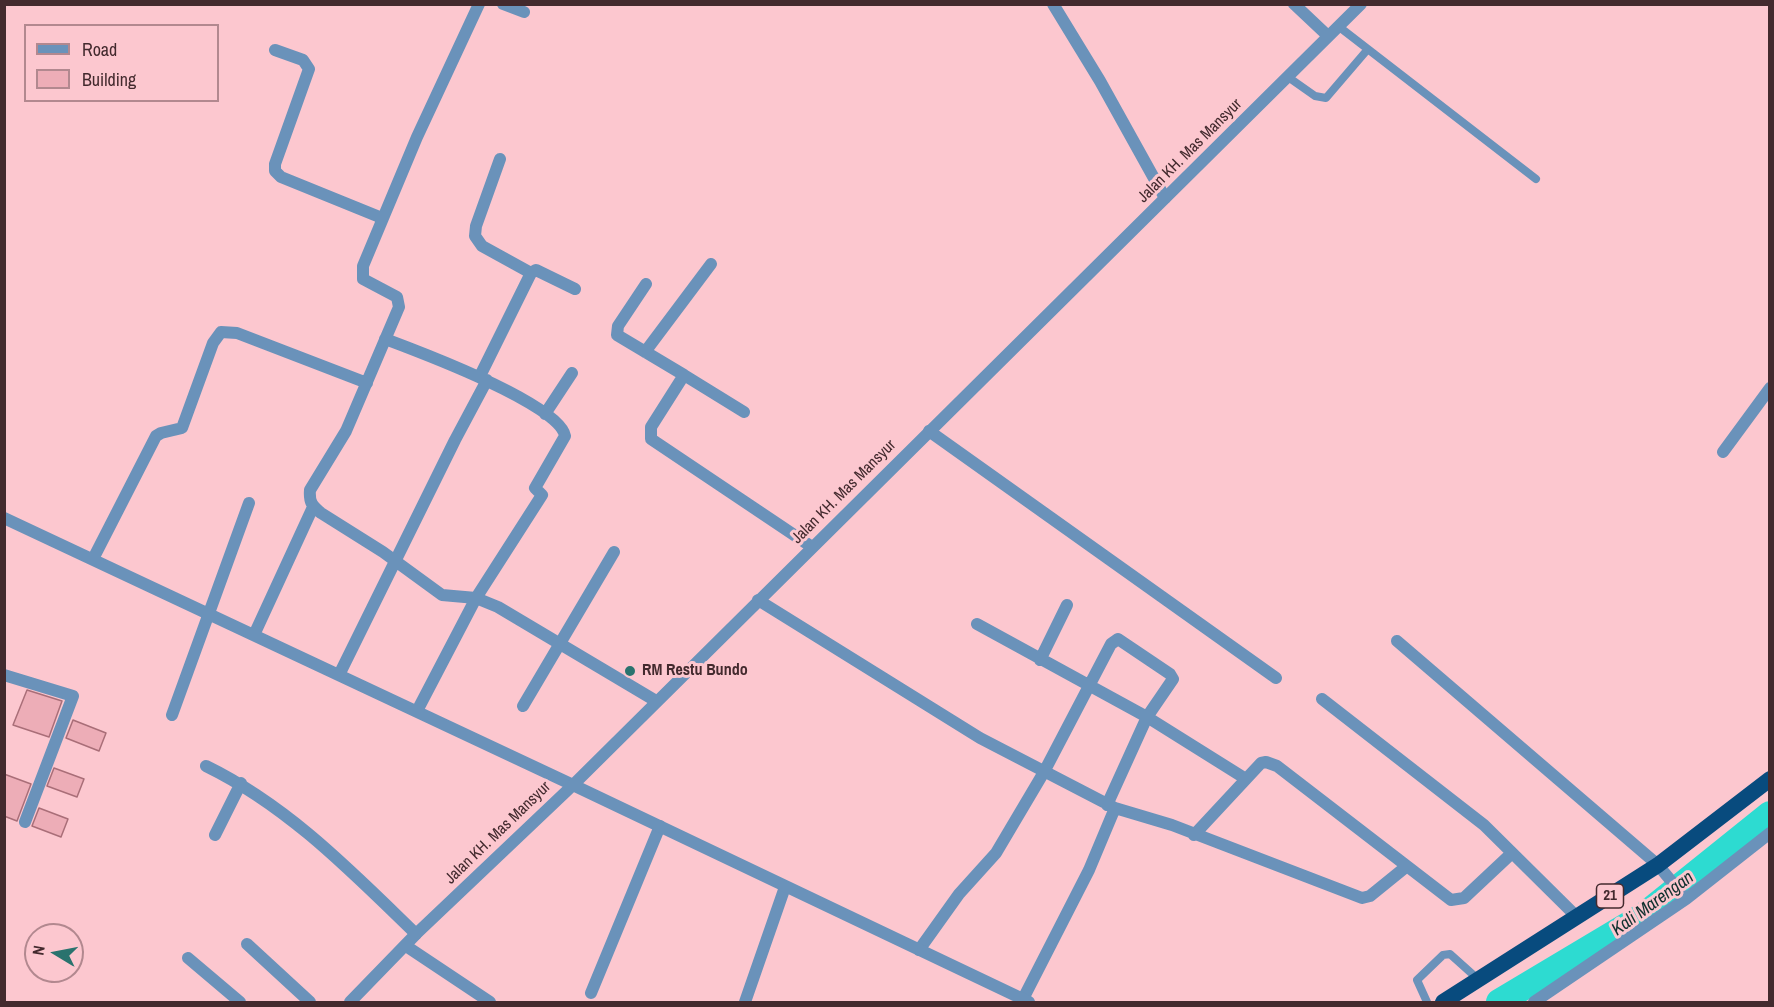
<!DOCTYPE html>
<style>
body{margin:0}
#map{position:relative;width:1774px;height:1007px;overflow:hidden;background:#fcc7cf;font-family:"Archivo Narrow",sans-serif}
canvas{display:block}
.frame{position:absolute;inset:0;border:6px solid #432a2e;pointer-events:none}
.legend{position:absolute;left:24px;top:24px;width:195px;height:78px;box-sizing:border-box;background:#fcc7cf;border:2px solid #b2888f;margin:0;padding:8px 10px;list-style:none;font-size:18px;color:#432a2e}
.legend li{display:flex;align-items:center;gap:12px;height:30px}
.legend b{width:30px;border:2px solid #b2888f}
.north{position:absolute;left:24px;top:923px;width:60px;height:60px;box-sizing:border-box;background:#fcc7cf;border:2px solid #b2888f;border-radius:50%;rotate:280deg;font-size:16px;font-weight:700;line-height:24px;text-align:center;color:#432a2e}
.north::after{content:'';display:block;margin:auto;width:21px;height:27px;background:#2a736e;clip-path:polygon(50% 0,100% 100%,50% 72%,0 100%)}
</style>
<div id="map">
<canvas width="1774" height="1007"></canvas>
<div class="frame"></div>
<ul class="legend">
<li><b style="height:8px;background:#6a92ba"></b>Road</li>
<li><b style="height:16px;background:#edadb7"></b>Building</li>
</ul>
<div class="north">N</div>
</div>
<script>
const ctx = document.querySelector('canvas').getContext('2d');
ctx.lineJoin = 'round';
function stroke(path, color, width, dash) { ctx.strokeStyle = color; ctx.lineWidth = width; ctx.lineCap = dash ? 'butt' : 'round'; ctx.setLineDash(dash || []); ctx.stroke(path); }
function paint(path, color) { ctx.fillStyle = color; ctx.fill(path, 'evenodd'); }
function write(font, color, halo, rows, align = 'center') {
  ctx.font = font + ' "Archivo Narrow",sans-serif'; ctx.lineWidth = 6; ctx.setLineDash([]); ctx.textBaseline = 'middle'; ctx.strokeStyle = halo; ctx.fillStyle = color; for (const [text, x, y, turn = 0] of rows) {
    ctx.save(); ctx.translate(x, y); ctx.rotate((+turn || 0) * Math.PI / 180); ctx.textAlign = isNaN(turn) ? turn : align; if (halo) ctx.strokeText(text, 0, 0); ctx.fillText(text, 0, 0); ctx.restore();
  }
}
stroke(new Path2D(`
 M1499 1002 1643 916 1770 814`), '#2ddbd1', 26);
const building = new Path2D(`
 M27 690 62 701 49 737 13 725Z
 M73 720 106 733 99 751 66 738Z
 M54 768 84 779 77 797 47 786Z
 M4 774 31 784 17 821 4 816Z
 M39 808 68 819 61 837 32 826Z`);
paint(building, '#edadb7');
stroke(building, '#a96e78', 1.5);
stroke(new Path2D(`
 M1338 26 1536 179
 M1288 77 1315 96 1326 98 1368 49
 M1427 1002 1417 980 1443 955 1450 954 1479 980`), '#6a92ba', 8);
stroke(new Path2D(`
 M479 4 417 137 363 266V279L397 297 399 307 346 431 310 490C309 502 312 506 321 513L383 552 442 595 476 598 498 607 656 701
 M503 4 524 12
 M1053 4 1100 81 1165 198
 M1294 4 1328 36
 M275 50 303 60 309 69 275 164V171L281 177 382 218
 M500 159 476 226 475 236 482 246 531 273
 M646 284 618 326 617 335 684 375 651 427V439L812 547
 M385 339C417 351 560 404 565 436L535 488 542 495 476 598 417 711
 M645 352 711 264
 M684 375 744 412
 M480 376 531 273 536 270 575 289
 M545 414 572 373
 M929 431 1276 678
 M1723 452 1770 388
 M4 518 573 785
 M93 559 156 436 161 433 182 428 213 343 221 332 237 333 367 383
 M758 600 980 738 1115 808 1172 825 1362 898 1370 896 1407 866
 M977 624 1147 717 1246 779
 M254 635 313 507
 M1397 641 1658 865 1686 899
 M1040 660 1067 605
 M4 675 73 696 25 822
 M339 675 455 440 487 380
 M1322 699 1484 825 1577 917
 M523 706 614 552
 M172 715 249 503
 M206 766C288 806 351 871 416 934
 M215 835 241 783
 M1194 835 1261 763 1266 762 1277 766 1451 900 1464 898 1512 853
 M247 944 310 1002
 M406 946 490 1002
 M919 950 959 894 996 853 1044 772 1111 644 1118 639 1170 674 1173 679 1147 717 1107 805
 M188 958 240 1002
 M591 993 660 826
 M1023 999 1089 870 1115 808
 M745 1002 785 887
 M1534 1002 1686 899 1770 833`), '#6a92ba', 12);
stroke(new Path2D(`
 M573 785 1029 1002
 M350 1002 416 934 573 785 1361 4`), '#6a92ba', 12);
stroke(new Path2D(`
 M1443 1002 1658 865 1770 779`), '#084b7e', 16);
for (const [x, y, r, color] of [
 [630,671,6,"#2a736e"]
]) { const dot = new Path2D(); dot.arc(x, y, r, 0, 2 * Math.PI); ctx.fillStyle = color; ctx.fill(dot); stroke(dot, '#fcc7cf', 2); }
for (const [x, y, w] of [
 [1610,896,27]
]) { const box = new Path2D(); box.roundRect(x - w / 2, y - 12, w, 24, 4.5); ctx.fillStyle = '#fcc7cf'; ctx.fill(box); stroke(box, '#432a2e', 1.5); }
write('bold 15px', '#432a2e', null, [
 ["21",1610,896]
]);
write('16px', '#432a2e', '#fcc7cf', [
 ["Jalan KH. Mas Mansyur",1190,151,-45],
 ["Jalan KH. Mas Mansyur",844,492,-45],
 ["Jalan KH. Mas Mansyur",498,833,-44]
]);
write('bold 16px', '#432a2e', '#fcc7cf', [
 ["RM Restu Bundo",642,671]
], 'left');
write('italic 18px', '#10312f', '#fcc7cf', [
 ["Kali Marengan",1653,904,-36]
]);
</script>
